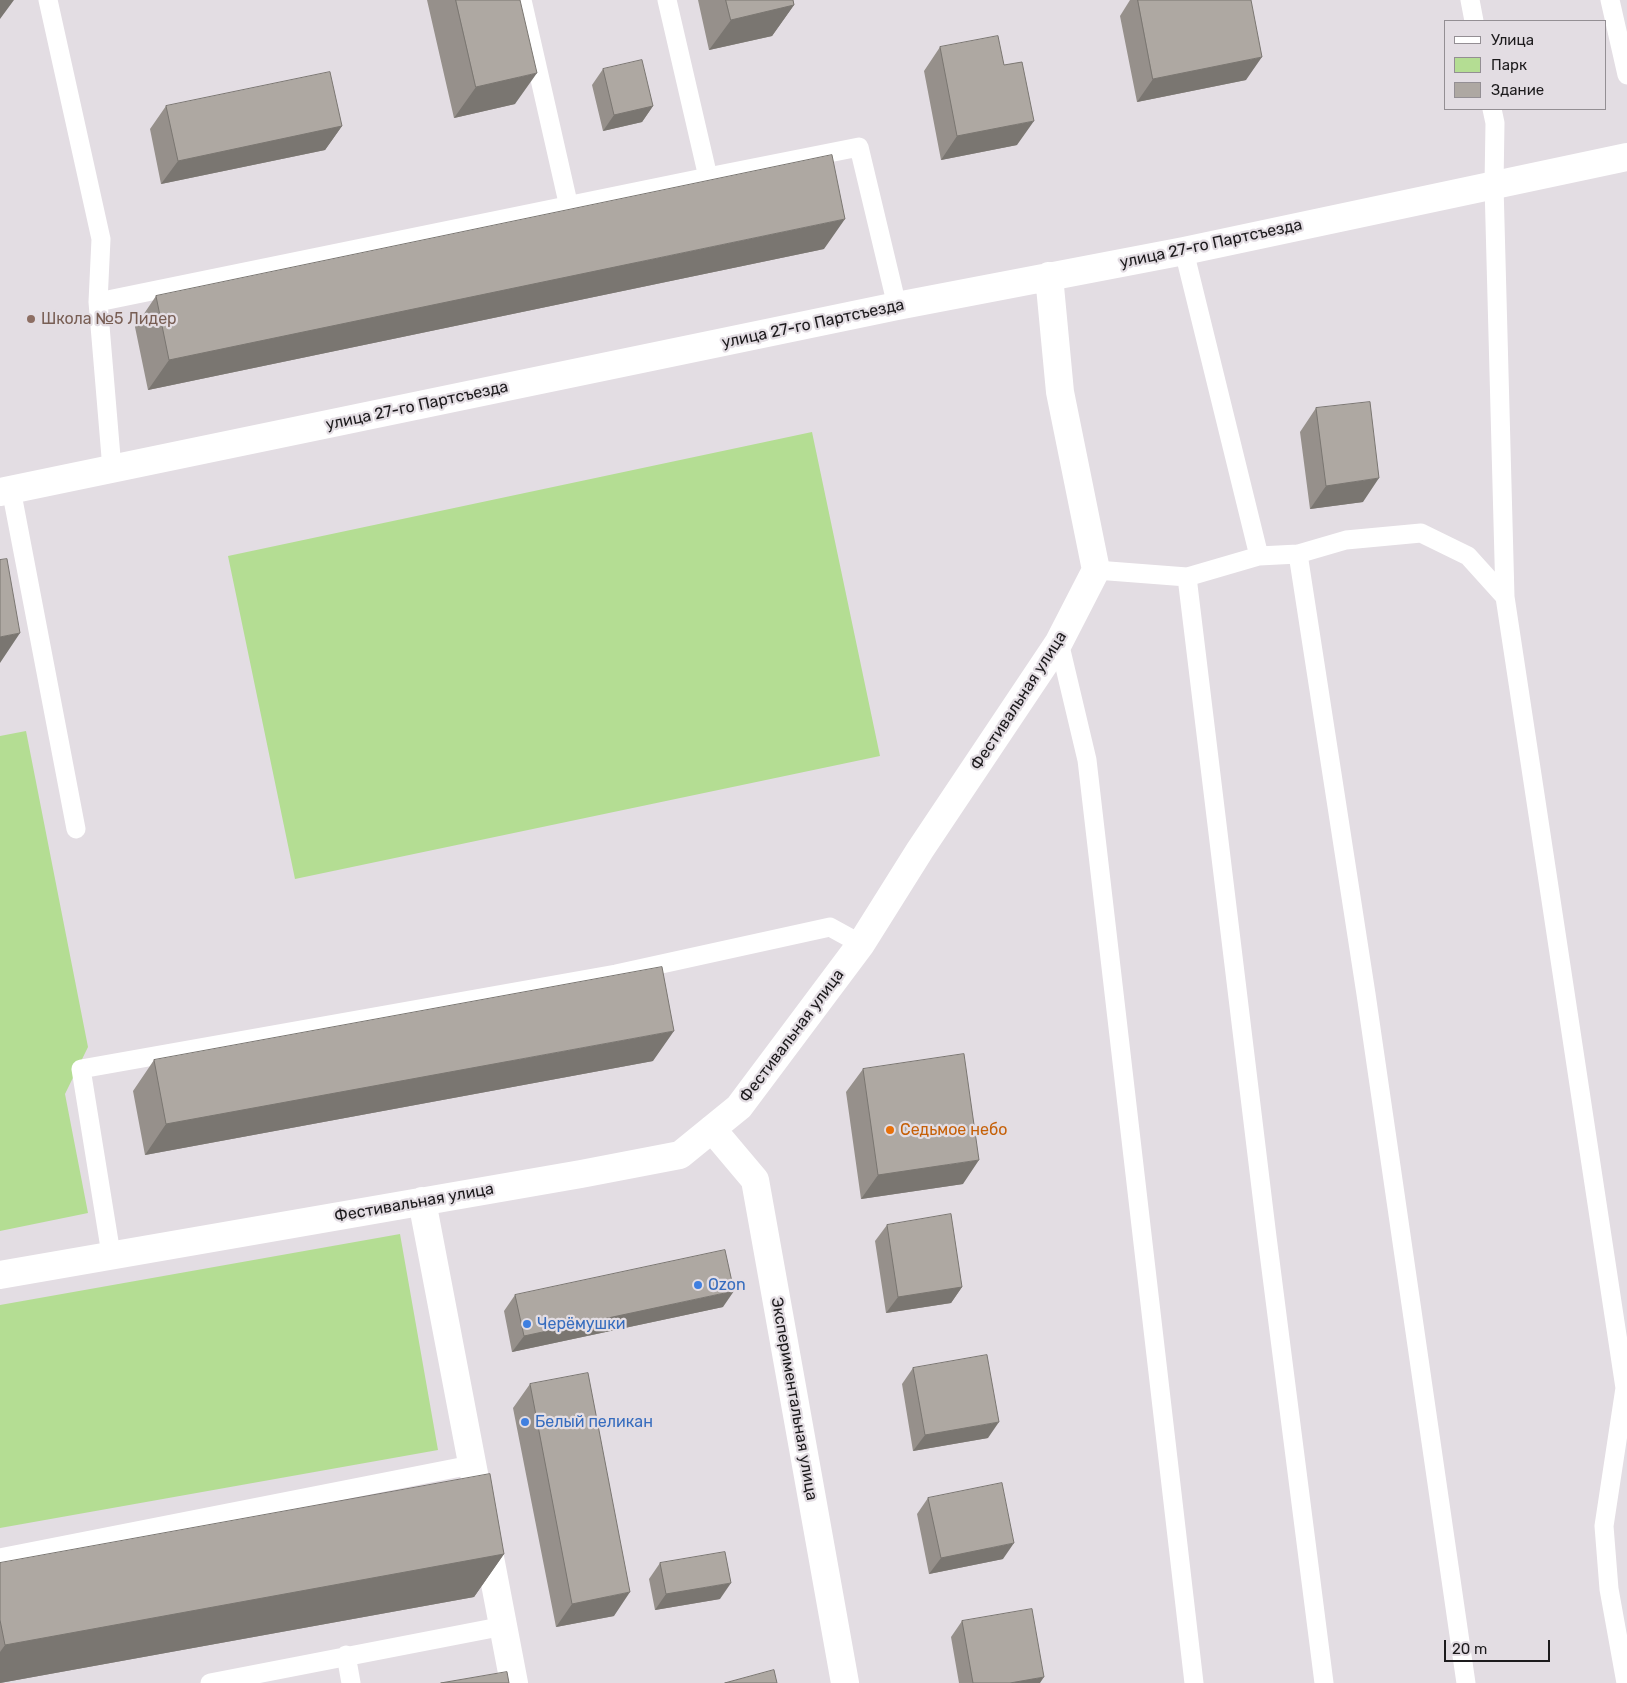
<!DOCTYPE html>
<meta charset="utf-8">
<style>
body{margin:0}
#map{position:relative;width:1627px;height:1683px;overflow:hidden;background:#e3dde3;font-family:Rubik,sans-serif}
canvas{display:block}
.legend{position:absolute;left:1444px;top:20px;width:162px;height:90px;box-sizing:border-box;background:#e3dde3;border:1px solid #948f94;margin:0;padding:6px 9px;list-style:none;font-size:15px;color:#1d1b1d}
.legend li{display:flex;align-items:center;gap:10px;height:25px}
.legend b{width:25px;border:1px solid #948f94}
.scale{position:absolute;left:1444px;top:1640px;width:106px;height:22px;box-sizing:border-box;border:2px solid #1d1b1d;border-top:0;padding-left:6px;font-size:15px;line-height:18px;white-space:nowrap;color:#1d1b1d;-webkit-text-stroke:4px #e3dde3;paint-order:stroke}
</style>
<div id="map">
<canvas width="1627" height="1683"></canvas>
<ul class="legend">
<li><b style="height:6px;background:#fff"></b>Улица</li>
<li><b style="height:14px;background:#b4dd93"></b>Парк</li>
<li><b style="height:14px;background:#aea8a2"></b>Здание</li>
</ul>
<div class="scale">20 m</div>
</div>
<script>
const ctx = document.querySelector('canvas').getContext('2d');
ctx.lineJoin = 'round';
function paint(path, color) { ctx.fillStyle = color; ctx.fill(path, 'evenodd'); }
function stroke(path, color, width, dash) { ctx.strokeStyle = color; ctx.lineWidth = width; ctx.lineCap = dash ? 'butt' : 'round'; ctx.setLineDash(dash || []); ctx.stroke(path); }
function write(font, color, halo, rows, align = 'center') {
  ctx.font = font + ' Rubik,sans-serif'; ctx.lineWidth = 4.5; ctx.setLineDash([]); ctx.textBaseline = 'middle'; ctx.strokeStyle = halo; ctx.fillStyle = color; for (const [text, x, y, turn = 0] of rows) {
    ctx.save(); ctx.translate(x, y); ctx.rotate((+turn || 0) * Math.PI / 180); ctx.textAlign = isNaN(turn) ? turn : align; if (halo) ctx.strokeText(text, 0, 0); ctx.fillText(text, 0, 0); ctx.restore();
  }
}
paint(new Path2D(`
 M812 432 880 756 295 879 228 556Z
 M26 731 88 1047 65 1094 88 1213 0 1231V736Z
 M400 1234 438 1450 0 1528V1305Z`), '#b4dd93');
stroke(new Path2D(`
 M48 0 101 239 98 302
 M522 0 569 207
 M1470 0 1474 21
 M1610 0 1627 75
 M1492 109 1495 123 1494 185 1505 597
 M708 177 859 147 897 306
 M1184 251 1259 556
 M112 469 98 302 708 177 667 0
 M11 489 76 829
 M1298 554 1366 994 1466 1683
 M1096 570 1187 577 1259 556 1298 554 1346 540 1421 533 1468 556 1505 597 1625 1388 1604 1526 1609 1589 1626 1683
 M1187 577 1267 1237 1324 1683
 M1059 642 1087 760 1194 1683
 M111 1254 81 1069 616 974 830 927 861 944
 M0 1558 471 1465
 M346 1655 351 1683
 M210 1683 504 1626`), '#fff', 19);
stroke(new Path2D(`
 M0 492 897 306 1184 251 1627 157
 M712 1129 755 1180 845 1683
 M422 1201 514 1683
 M0 1275 581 1174 680 1155 739 1107 861 944 920 850 1059 642 1096 570 1060 392 1049 276`), '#fff', 28);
paint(new Path2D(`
 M427 0H520L515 104 454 118Z
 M698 0H793L794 5 772 36 709 50Z
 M1130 0H1251L1246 80 1137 102 1120 16Z
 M940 47 1004 65 1017 145 941 160 924 71Z
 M603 69 653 106 642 122 603 131 592 85Z
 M166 106 342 126 325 150 161 184 150 129Z
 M824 249 148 390 135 327 156 296Z
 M1316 408 1363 502 1310 509 1300 432Z
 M154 1060 653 1061 145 1155 133 1091Z
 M863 1069 963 1184 861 1199 846 1092Z
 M887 1225 962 1287 951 1303 886 1313 875 1241Z
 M515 1295 723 1307 512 1352 504 1311Z
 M913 1368 988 1438 913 1451 902 1384Z
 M530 1384 614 1616 556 1627 513 1408Z
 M928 1498 1003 1559 929 1574 917 1514Z
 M504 1554 474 1597 0 1683V1563Z
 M660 1563 720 1599 655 1610 649 1579Z
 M962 1621 1040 1683H959L951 1637Z`), '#96908b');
paint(new Path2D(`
 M0 0H14L0 19Z
 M794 5 772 36 709 50 731 20Z
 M1262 57 1246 80 1137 102 1153 79Z
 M537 73 515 104 454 118 476 87Z
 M653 106 642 122 603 131 614 115Z
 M1034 121 1017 145 941 160 957 136Z
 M342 126 325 150 161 184 178 161Z
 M845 219 824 249 148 390 169 360Z
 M1379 478 1363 502 1310 509 1326 486Z
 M20 633 0 663V637Z
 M674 1031 653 1061 145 1155 166 1124Z
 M979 1160 963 1184 861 1199 878 1175Z
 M962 1287 951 1303 886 1313 898 1297Z
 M734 1291 723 1307 512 1352 524 1336Z
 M999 1422 988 1438 913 1451 925 1435Z
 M1014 1543 1003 1559 929 1574 941 1558Z
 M504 1554 474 1597 0 1683V1652L5 1645Z
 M731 1583 720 1599 655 1610 666 1594Z
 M630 1592 614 1616 556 1627 572 1604Z
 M1044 1677 1040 1683H1010Z`), '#7a7671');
const building = new Path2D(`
 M456 0H520L537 73 476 87Z
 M726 0H793L794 5 731 20Z
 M1138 0H1251L1262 57 1153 79Z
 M998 36 1004 65 1022 62 1034 121 957 136 940 47Z
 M642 60 653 106 614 115 603 69Z
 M330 72 342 126 178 161 166 106Z
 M832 155 845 219 169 360 156 296Z
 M1370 402 1379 478 1326 486 1316 408Z
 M7 559 20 633 0 637V560Z
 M662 967 674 1031 166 1124 154 1060Z
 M964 1054 979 1160 878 1175 863 1069Z
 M951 1214 962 1287 898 1297 887 1225Z
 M725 1250 734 1291 524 1336 515 1295Z
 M987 1355 999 1422 925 1435 913 1368Z
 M588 1373 630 1592 572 1604 530 1384Z
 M490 1474 504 1554 5 1645 0 1620V1563Z
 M1002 1483 1014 1543 941 1558 928 1498Z
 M725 1552 731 1583 666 1594 660 1563Z
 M1032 1609 1044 1677 1010 1683H973L962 1621Z
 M774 1670 777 1683H725Z
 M507 1672 509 1683H441Z`);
paint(building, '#aea8a2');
stroke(building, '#7a7671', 1);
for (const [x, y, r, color] of [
 [31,319,5,"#8d6e63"],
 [890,1130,5,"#e8710a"],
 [698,1285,5,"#3f7fe0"],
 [527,1324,5,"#3f7fe0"],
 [525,1422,5,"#3f7fe0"]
]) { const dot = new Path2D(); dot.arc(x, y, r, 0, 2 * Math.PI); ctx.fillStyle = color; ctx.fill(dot); stroke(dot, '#e3dde3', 2); }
write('16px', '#1d1b1d', '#e3dde3', [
 ["улица 27-го Партсъезда",1211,244,-12],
 ["улица 27-го Партсъезда",813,324,-12],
 ["улица 27-го Партсъезда",417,406,-12],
 ["Фестивальная улица",1019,701,-57],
 ["Фестивальная улица",792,1036,-53],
 ["Фестивальная улица",414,1203,-10],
 ["Экспериментальная улица",794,1399,80]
]);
write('16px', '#785e54', '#e3dde3', [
 ["Школа №5 Лидер",41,319]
], 'left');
write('16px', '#c56008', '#e3dde3', [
 ["Седьмое небо",900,1130]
], 'left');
write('16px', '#366cbe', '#e3dde3', [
 ["Ozon",708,1285],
 ["Черёмушки",537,1324],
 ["Белый пеликан",535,1422]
], 'left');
</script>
